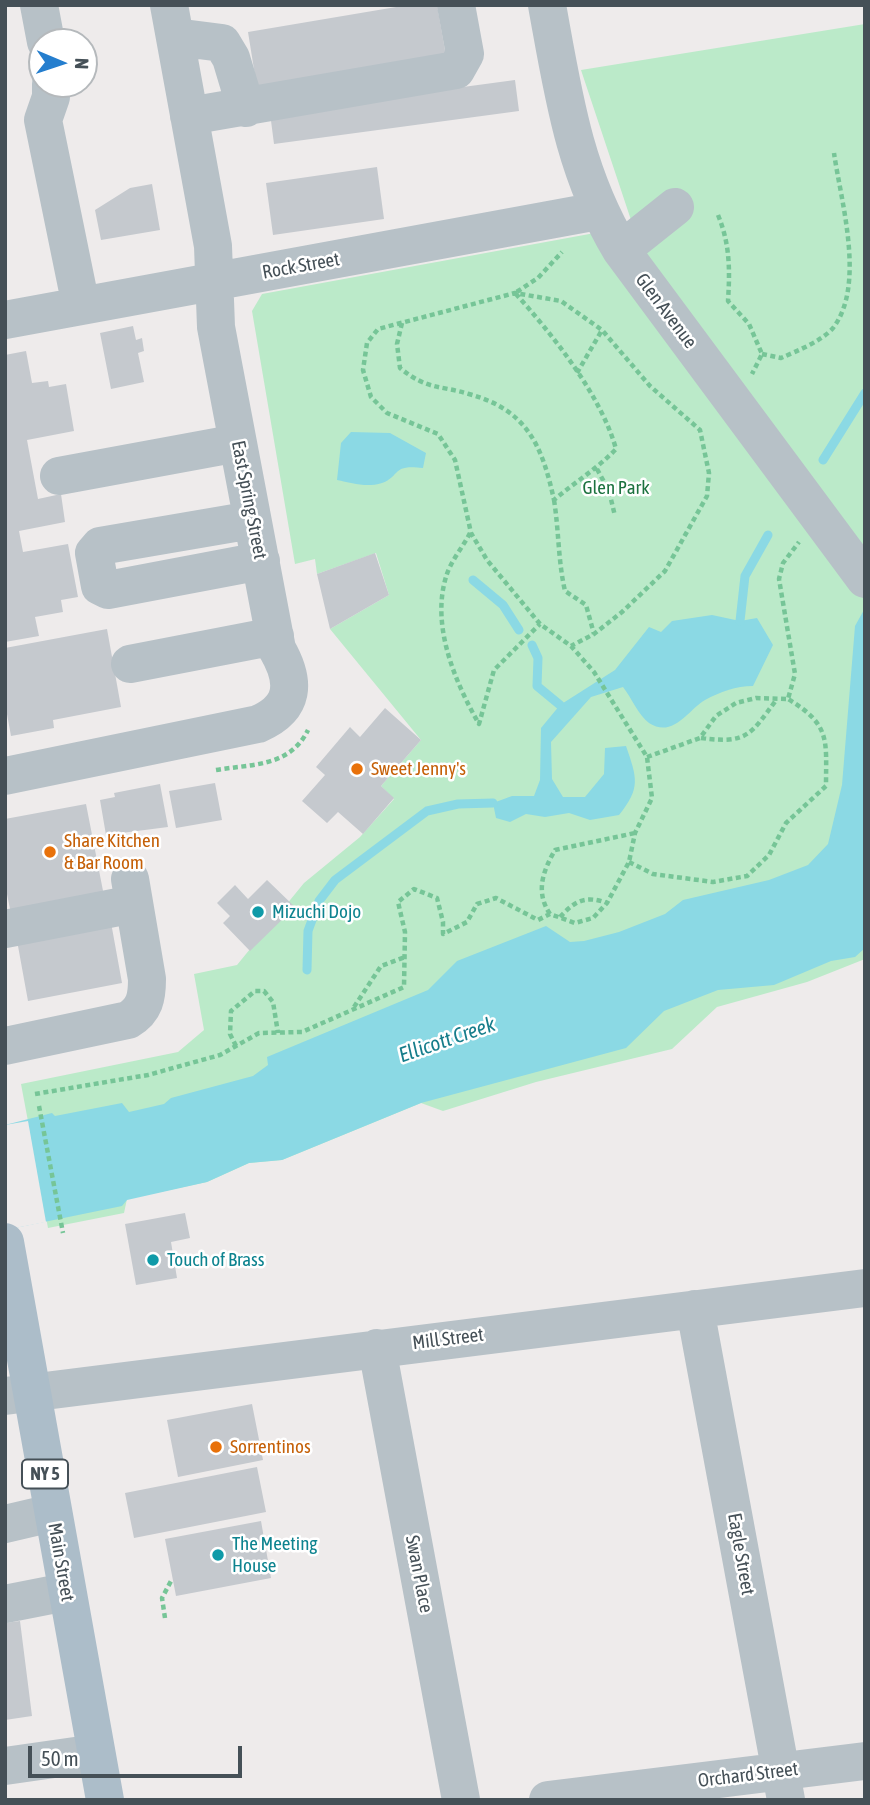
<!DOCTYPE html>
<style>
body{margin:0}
#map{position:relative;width:870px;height:1805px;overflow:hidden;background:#eeebeb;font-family:"Asap Condensed",sans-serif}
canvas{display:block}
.frame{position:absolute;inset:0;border:7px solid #455057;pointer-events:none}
.north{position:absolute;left:28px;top:28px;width:70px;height:70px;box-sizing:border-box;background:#fff;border:2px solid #b5b9bc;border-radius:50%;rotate:92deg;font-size:19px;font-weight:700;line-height:28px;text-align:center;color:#455057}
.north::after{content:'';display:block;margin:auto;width:24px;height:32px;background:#257ece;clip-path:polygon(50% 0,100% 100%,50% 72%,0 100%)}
.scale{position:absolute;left:28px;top:1746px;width:214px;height:32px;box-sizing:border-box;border:4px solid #455057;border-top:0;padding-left:9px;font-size:21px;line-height:24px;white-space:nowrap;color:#455057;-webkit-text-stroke:5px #fff;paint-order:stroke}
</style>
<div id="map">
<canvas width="870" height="1805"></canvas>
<div class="frame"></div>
<div class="north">N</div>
<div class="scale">50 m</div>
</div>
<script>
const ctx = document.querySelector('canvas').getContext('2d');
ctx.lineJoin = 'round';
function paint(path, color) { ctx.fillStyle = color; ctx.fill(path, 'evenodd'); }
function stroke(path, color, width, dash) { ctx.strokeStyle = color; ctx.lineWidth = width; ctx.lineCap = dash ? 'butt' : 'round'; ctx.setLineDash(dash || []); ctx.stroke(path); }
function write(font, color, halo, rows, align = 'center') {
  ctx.font = font + ' "Asap Condensed",sans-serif'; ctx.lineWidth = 5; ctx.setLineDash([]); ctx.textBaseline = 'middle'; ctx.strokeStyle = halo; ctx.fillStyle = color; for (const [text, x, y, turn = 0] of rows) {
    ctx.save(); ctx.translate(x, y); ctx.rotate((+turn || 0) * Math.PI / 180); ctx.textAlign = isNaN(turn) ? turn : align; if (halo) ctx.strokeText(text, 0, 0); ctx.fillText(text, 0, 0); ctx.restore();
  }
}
paint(new Path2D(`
 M865 24V959L807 982 717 1007 672 1049 536 1082 443 1111 421 1103 282 1160 249 1163 207 1182 127 1199 124 1213 48 1228 21 1084 178 1052 204 1030 194 974 237 965 304 883 360 837 394 799 381 786 421 740 330 629 389 595 376 553 317 574 315 559 295 564 252 311 262 294 633 226 581 70Z`), '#bbeac9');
paint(new Path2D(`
 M351 432 390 433 426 453 423 468C391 464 401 476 382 483 366 488 352 483 337 480L341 443Z
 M865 608V948L855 957 831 961 774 985 718 990 664 1011 626 1048 421 1103 282 1160 249 1163 207 1182 127 1200 122 1206 5 1230V1125L52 1113 55 1116 122 1103 129 1112 164 1104 171 1098 253 1076 268 1065 267 1057 428 990 457 961 546 926 570 942 584 941 619 932 665 914 683 900 769 880 808 865 828 844 842 785 855 626Z
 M712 615 740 621 757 618 773 645 753 686C736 686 720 692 705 700 689 709 673 739 649 723 639 716 631 697 623 687L591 697 551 742 552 779 563 797H585L604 774 605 748 626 746C637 778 641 788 619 815L590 820 569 813 545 817 526 814 510 822 496 818 493 803 512 796H534L540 780 541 728 560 705 615 670 649 627 661 632 672 621Z`), '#8bd9e4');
paint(new Path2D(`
 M28 1121 46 1222 5 1230V1125Z`), '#eeebeb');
stroke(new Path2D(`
 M823 460 865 393
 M473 580 503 605 519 630
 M740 621 745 576 768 535
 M532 645 538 658 537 686 560 705
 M307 970 308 931 319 901 335 880 427 811 458 804 493 803`), '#8bd9e4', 9);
paint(new Path2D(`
 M408 5H437L446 56 257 88 248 32Z
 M515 80 519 111 274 144 270 113Z
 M377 167 384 219 273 235 266 183Z
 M152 184 160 230 101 240 95 210 130 188Z
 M133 326 136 340 142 338 144 351 138 353 144 382 111 389 100 333Z
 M26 351 32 383 48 381 49 387 66 384 74 431 27 440 38 499 61 494 65 522 19 531 23 552 68 544 78 597 61 600 63 612 35 617 39 636 5 642V355Z
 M375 553 389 595 330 629 317 574Z
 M107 629 121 707 53 720 54 728 11 736 5 703V648Z
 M385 708 421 740 381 786 394 798 363 834 338 812 327 823 302 801 325 775 316 767 350 727 360 737Z
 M215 783 222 820 176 828 169 791Z
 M160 784 168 827 106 835 100 800 115 797 114 793Z
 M86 804 105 901 12 919 5 884V819Z
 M267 880 295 907 250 951 223 923 230 916 217 903 235 885 248 899Z
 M110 917 122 983 28 1001 16 935Z
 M185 1213 190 1238 171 1242 177 1278 136 1285 125 1224Z
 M252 1404 263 1460 178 1477 167 1420Z
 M257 1467 266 1512 134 1538 125 1493Z
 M261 1521 271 1578 176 1596 165 1539Z
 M20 1621 32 1716 5 1720V1623Z`), '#c5c9ce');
stroke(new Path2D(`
 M718 215C730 244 730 270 728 301L749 324 762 354 752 374
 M402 323 397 344 400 368C427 390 439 385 469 394 527 410 542 445 554 500 575 482 597 469 616 449 601 395 552 334 515 293L538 278 562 252
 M762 354 781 358C797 351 822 341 833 328 866 285 841 202 834 153
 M577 373 602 330
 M597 469 609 491 615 516
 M554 500C559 531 558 561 565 591L586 605 594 634
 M470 533C463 547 450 562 446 577 431 626 455 682 479 724L494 670 540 624
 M701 738C748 744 750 735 777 699
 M647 757 700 738 716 716 736 703 756 698 788 699 795 674 779 579 783 563 799 542
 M216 770C252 764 290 767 308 730
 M629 862 653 874 713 882 747 876 769 855 786 823 826 786C826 740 831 725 788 699
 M550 914C535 892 543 871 555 850L635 833
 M560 917C575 901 585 895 607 903
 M354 1007 381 966 405 957
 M236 1046 230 1034 231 1011 255 991H264L273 1002 278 1033
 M35 1094 148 1075 220 1055 259 1033 302 1032 404 987 405 932 398 902 414 889 437 898 443 922V934L467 922 477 904 496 898 538 920 550 914 575 923 593 918 607 903 629 862 635 833 652 798 647 757 594 672 571 646 540 624 487 560 471 533 455 460 438 434 387 413 371 397 363 370 367 343 378 329 515 293 561 301 602 330 650 386 700 430 709 473 707 496 665 571 622 612 594 634 571 646
 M39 1106 63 1233
 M165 1618 162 1598 171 1581`), '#76c597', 4.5, [5, 3.5]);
stroke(new Path2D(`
 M39 5 46 42
 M547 5C563 93 574 172 621 250L865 579
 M175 37 222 43 231 58 246 108
 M51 84V97L43 120 81 306
 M189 116 456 70 465 54 456 5
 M621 250 675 207
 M5 320 598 211
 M59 476 238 443
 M252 520 100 546 94 553 100 586 108 590 261 561
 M130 664 275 636
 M5 776 258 724C295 708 296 682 277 649L216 327 213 246 169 5
 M5 929 134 904
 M5 1046 128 1020C145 1010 147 997 147 979L130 879
 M695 1309 786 1800
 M377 1348 461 1800
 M5 1396 865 1288
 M5 1524 52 1513
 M5 1604 66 1592
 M5 1766 96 1753
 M548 1800 865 1761`), '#b7c1c7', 38);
stroke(new Path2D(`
 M5 1242 105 1800`), '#acbdc9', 38);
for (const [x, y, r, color] of [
 [357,769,7,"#e8710a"],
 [50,852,7,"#e8710a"],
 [258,912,7,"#0f9aa8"],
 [153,1260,7,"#0f9aa8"],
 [216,1447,7,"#e8710a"],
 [218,1555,7,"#0f9aa8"]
]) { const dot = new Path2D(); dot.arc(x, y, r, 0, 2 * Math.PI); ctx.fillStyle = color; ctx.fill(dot); stroke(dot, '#fff', 2.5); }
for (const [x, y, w] of [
 [45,1474,46]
]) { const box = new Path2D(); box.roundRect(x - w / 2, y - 14.5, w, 29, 5); ctx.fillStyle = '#fff'; ctx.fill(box); stroke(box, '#455057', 2); }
write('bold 18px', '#455057', null, [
 ["NY 5",45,1474]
]);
write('19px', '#455057', '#fff', [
 ["Rock Street",301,266,-10],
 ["Glen Avenue",666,311,53],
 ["East Spring Street",249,500,79],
 ["Mill Street",448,1339,-7],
 ["Eagle Street",741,1554,80],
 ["Main Street",61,1562,80],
 ["Swan Place",419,1574,79],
 ["Orchard Street",748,1775,-7]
]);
write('19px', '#1c723f', '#fff', [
 ["Glen Park",616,488]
]);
write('19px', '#c56008', '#fff', [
 ["Sweet Jenny's",371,769],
 ["Share Kitchen",64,841],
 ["& Bar Room",64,863],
 ["Sorrentinos",230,1447]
], 'left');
write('19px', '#0d838f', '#fff', [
 ["Mizuchi Dojo",272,912],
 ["Touch of Brass",167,1260],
 ["The Meeting",232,1544],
 ["House",232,1566]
], 'left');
write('italic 21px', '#167d8b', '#fff', [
 ["Ellicott Creek",447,1040,-19]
]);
</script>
